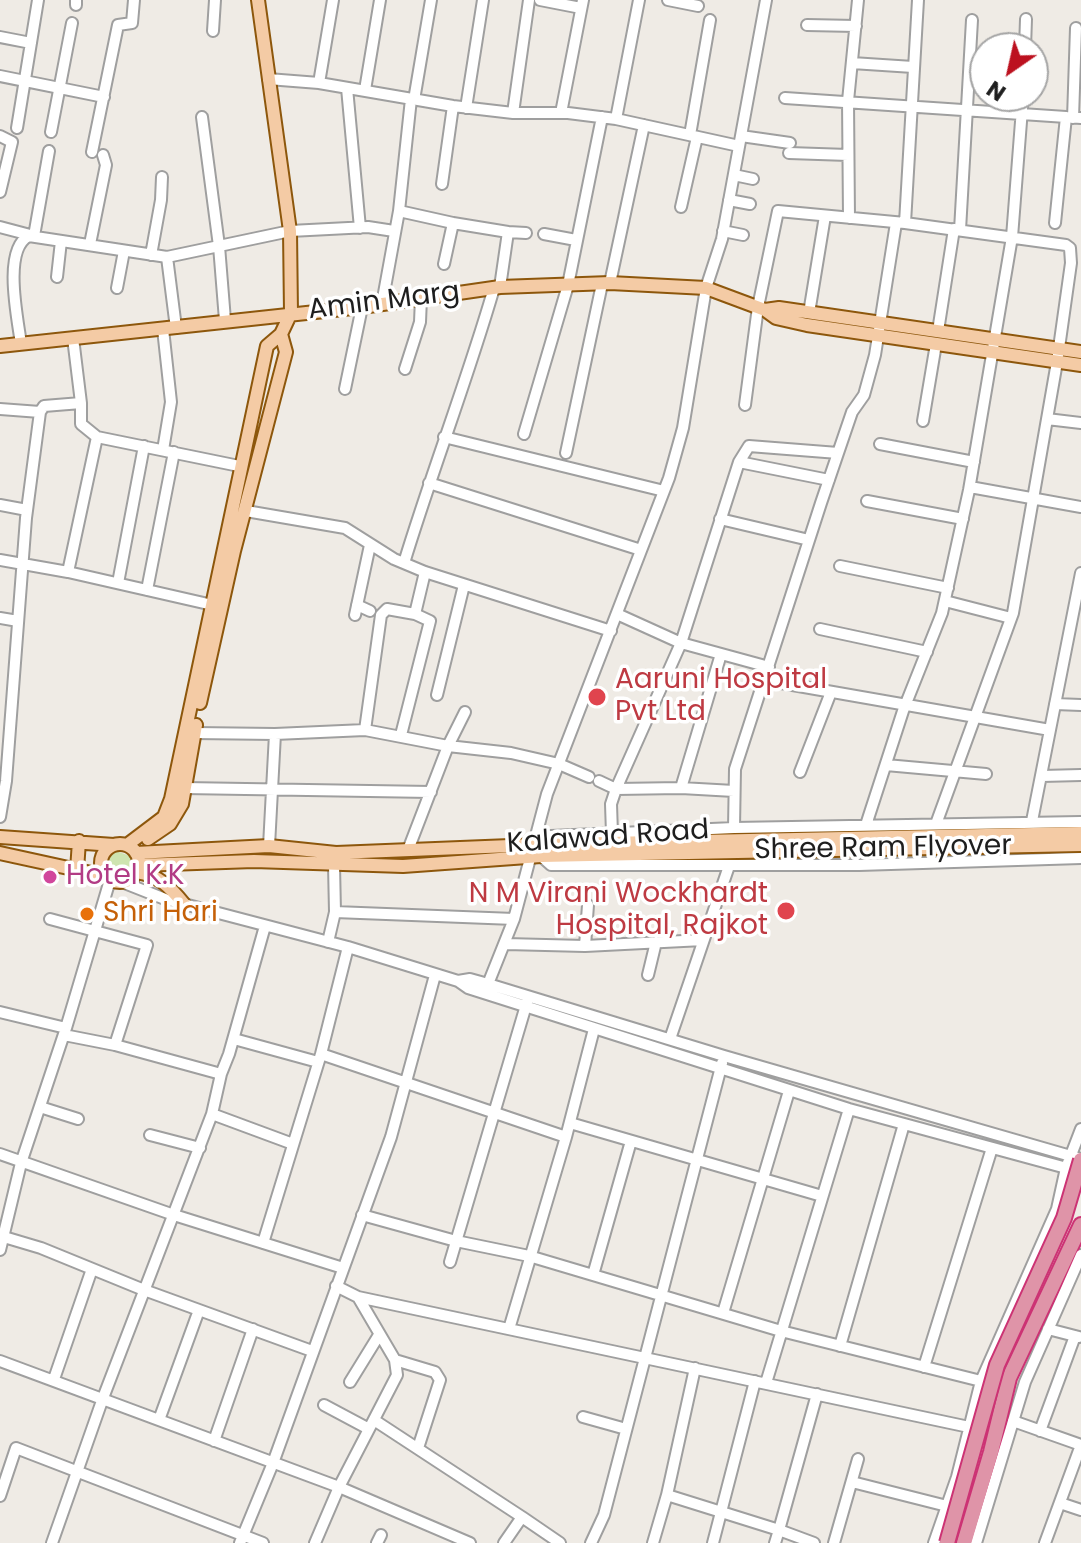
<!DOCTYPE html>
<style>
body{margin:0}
#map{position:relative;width:1081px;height:1543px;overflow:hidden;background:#efebe5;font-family:Poppins,sans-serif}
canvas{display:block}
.north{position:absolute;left:969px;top:32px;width:80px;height:80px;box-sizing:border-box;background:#fff;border:2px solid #a5a5a5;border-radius:50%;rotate:214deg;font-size:22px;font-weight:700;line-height:32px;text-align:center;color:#1e1e1e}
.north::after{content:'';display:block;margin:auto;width:28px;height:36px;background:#bc111f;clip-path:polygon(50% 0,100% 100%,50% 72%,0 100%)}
</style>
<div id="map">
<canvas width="1081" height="1543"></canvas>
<div class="north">N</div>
</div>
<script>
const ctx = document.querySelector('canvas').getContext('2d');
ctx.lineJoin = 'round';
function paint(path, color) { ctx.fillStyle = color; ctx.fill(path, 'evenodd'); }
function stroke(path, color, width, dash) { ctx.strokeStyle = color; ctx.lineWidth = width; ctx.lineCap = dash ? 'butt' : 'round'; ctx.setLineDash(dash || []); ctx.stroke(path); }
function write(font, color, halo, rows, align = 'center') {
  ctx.font = font + ' Poppins,sans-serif'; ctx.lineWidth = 7; ctx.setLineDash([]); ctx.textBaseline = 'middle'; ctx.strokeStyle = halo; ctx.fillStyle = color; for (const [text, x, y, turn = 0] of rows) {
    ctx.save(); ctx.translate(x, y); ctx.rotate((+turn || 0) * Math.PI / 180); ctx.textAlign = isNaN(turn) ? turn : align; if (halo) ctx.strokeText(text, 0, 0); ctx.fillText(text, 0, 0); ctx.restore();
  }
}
paint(new Path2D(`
 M116 851 130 856 135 860V870L131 874 111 875 102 866 103 856Z`), '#cee4b0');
const minor = new Path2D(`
 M540 0 581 8
 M668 0 698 6
 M76 5V0
 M807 25 856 26
 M213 31 215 0
 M0 37 31 43
 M1025 48 1026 19
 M852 63 913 67
 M0 76 104 97
 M268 79 319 83 453 106 513 113H568L616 119 739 146
 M319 83 333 0
 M347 88 360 228
 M365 90 380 0
 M785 98 1081 118
 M414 100 431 0
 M466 108 483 0
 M513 113 529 0
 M561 113 583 0
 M202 117 219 246 225 320
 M1073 118 1076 28
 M616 119 639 0
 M17 128 38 0
 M51 132 72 23
 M690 135 710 20
 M0 136 12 142 0 192
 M741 136 790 143
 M92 152 118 25 132 23 134 0
 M789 153 848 155
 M734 175 753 179
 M442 184 453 106
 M729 200 750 204
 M681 207 697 137
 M399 211 411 99
 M849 218 848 101 858 0
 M453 223 508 232 500 287
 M905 223 918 0
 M1055 223 1066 117
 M0 227 34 236 49 151
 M960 230 972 20
 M723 231 743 235
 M508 232 526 233
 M544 234 576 240
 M90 244 106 165 103 155
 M151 255 161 200 162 177
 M167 257 176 328
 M57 277 61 241
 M610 283 644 125
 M117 288 124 251
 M382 304 399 211 453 223 444 264
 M809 313 825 216
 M163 329 171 402 163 450
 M938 331 954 229
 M21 344C18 320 2 249 29 236L167 257 290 231 368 227 394 231
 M405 369 420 322 421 298
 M345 389 362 307
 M81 403V424L97 437 239 466
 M745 405 758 307 778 211 905 223 1066 245 1070 248 1071 263 1057 362 1013 613 936 824
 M0 409 40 412
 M1047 419 1081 423
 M923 421 936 344
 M524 434 568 285 602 117
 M444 437 664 491
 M880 444 974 462
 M566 453 602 284
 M739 462 749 446 838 453
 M429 483 641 550
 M970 487 1081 507
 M867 501 963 519
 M0 505 27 510
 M246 511 345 528 394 559 425 572 611 631
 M720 519 809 540
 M0 560 68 572 217 606
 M404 563C432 471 467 381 494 288
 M840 566 948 588
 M68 572 97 437
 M118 583 144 446
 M147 590 174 452
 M945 601 1011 618
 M357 605 370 611
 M415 614 425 572
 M617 614 681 643 769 667
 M355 615 370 545
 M0 618 18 621
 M820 629 927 652
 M764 680 1050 730
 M437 695 464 585
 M1055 704 1081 705
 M365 730 381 615 387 609 415 614 430 621 401 735
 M194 733 275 734 269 846
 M275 734 365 730 448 746 511 753 559 764 589 777
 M886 765 986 774
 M800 772 831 692
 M1042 776 1081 775
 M599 781 616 789 681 643 739 462 829 480
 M184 788 431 792
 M681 788 721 654
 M0 817 6 781 26 518 40 412 44 406 81 403 73 338
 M1032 821 1081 573
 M866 825 903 711 942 613 969 490 1012 237 1023 96
 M734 828 735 769 821 503 852 412 864 395 875 355 896 223
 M612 834 611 804 616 789 681 788 734 791
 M543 844 551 836 734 828 1081 822
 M408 850 448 746 465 712
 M541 856 551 865H859L1081 858
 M334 865 335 912 514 919
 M122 882 165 899 348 947 458 981 468 988 849 1109 1081 1172
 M50 919 147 945 115 1045
 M328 942 335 912
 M506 944 585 946 703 940
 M585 946 588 905
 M648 975 656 942
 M458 981 470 979 488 984 724 1056 1081 1159
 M488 984 514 919 547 794 669 478 683 428 706 288 722 239 766 0
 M0 1012 66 1028
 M234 1039 318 1062
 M670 1039 729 866
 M321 1054 566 1137
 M221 1074 229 1054 265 926
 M40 1107 78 1119
 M212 1114 293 1144
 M570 1123 822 1196
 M150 1135 200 1148
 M0 1154 174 1215 343 1268
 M362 1215 456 1241 529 1256 781 1331 981 1381
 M4 1237 41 1248 144 1290 312 1351
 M263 1243 321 1054 348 947
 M0 1250 21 1163 66 1028 110 880
 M450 1262 527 1002
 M593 1275 631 1141
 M358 1297 969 1427
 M723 1313 789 1091
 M509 1329 566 1137 594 1029
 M1048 1329 1079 1337
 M840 1346 904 1124
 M395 1360 435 1372 440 1380 418 1448
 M0 1361 339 1487 470 1543
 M924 1367 992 1148
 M695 1368 667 1495 779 1530 817 1394
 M54 1379 92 1269
 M350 1382 379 1335
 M766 1383 849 1109
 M324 1405 369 1429
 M583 1417 626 1429
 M159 1420 199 1310
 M374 1420 522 1517 504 1543
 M1013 1421 1081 1445
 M1040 1431 1075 1336
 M214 1441 253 1329
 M852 1482 947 1506
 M0 1496 16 1448 263 1543
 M1060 1503 1081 1510
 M522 1517 560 1543
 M52 1543 103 1398 212 1114 221 1074 115 1045 64 1035
 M240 1543 273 1463 391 1137 435 975
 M315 1543 339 1487 397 1375 395 1360 358 1297 336 1286
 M377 1543 381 1535
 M591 1543 604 1515 722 1063
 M653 1543 667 1495
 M713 1543 755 1381
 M775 1543 779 1530 814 1543
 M834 1543 858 1459
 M934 1543 957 1477 981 1381 1057 1209 1066 1168 1081 1129
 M976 1543 1025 1382 1081 1255
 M1045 1543 1081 1445`);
const major = new Path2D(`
 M765 310 779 308 1081 352
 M0 346 362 307 500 287 610 283 706 288 765 310 776 318 807 325 1081 365
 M200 703 234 551 286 352 281 334
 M0 837 114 845
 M148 839 170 824 182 804 196 725
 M101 863a19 19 0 1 1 38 0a19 19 0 1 1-38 0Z
 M127 845 164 817 171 799 267 346 281 334 291 313 290 231 258 0
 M0 853 105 876
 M136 853 269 846 336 853 560 844 1081 833
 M139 865 254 861 403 866 541 856 1081 845
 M77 870 79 841
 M137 872C160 876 170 887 184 904`);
const highway = new Path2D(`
 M964 1543 991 1452 1009 1378 1081 1225`);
stroke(minor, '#9f9f9f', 14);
stroke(major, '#8d570c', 16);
stroke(highway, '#cc3374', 18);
stroke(minor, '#fff', 10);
stroke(major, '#f4cba5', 12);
stroke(highway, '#df94a8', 14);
const highwayBridge = new Path2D(`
 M947 1543 997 1365 1064 1218 1081 1160`);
stroke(highwayBridge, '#cc3374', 18, []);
stroke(highwayBridge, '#df94a8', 14);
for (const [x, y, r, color] of [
 [597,697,10,"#e0444e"],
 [50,877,8,"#d1479c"],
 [786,911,10,"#e0444e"],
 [87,914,8,"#e8710a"]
]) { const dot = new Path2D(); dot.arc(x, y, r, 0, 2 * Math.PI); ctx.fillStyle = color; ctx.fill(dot); stroke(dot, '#fff', 3); }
write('28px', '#1e1e1e', '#fff', [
 ["Amin Marg",384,302,-7],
 ["Kalawad Road",608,838,-4],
 ["Shree Ram Flyover",883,849,-1]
]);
write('28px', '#be3a42', '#fff', [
 ["Aaruni Hospital",615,681],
 ["Pvt Ltd",615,713],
 ["N M Virani Wockhardt",768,895,"right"],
 ["Hospital, Rajkot",768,927,"right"]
], 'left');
write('28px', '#b23c85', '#fff', [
 ["Hotel K.K",66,877]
], 'left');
write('28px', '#c56008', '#fff', [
 ["Shri Hari",103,914]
], 'left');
</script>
